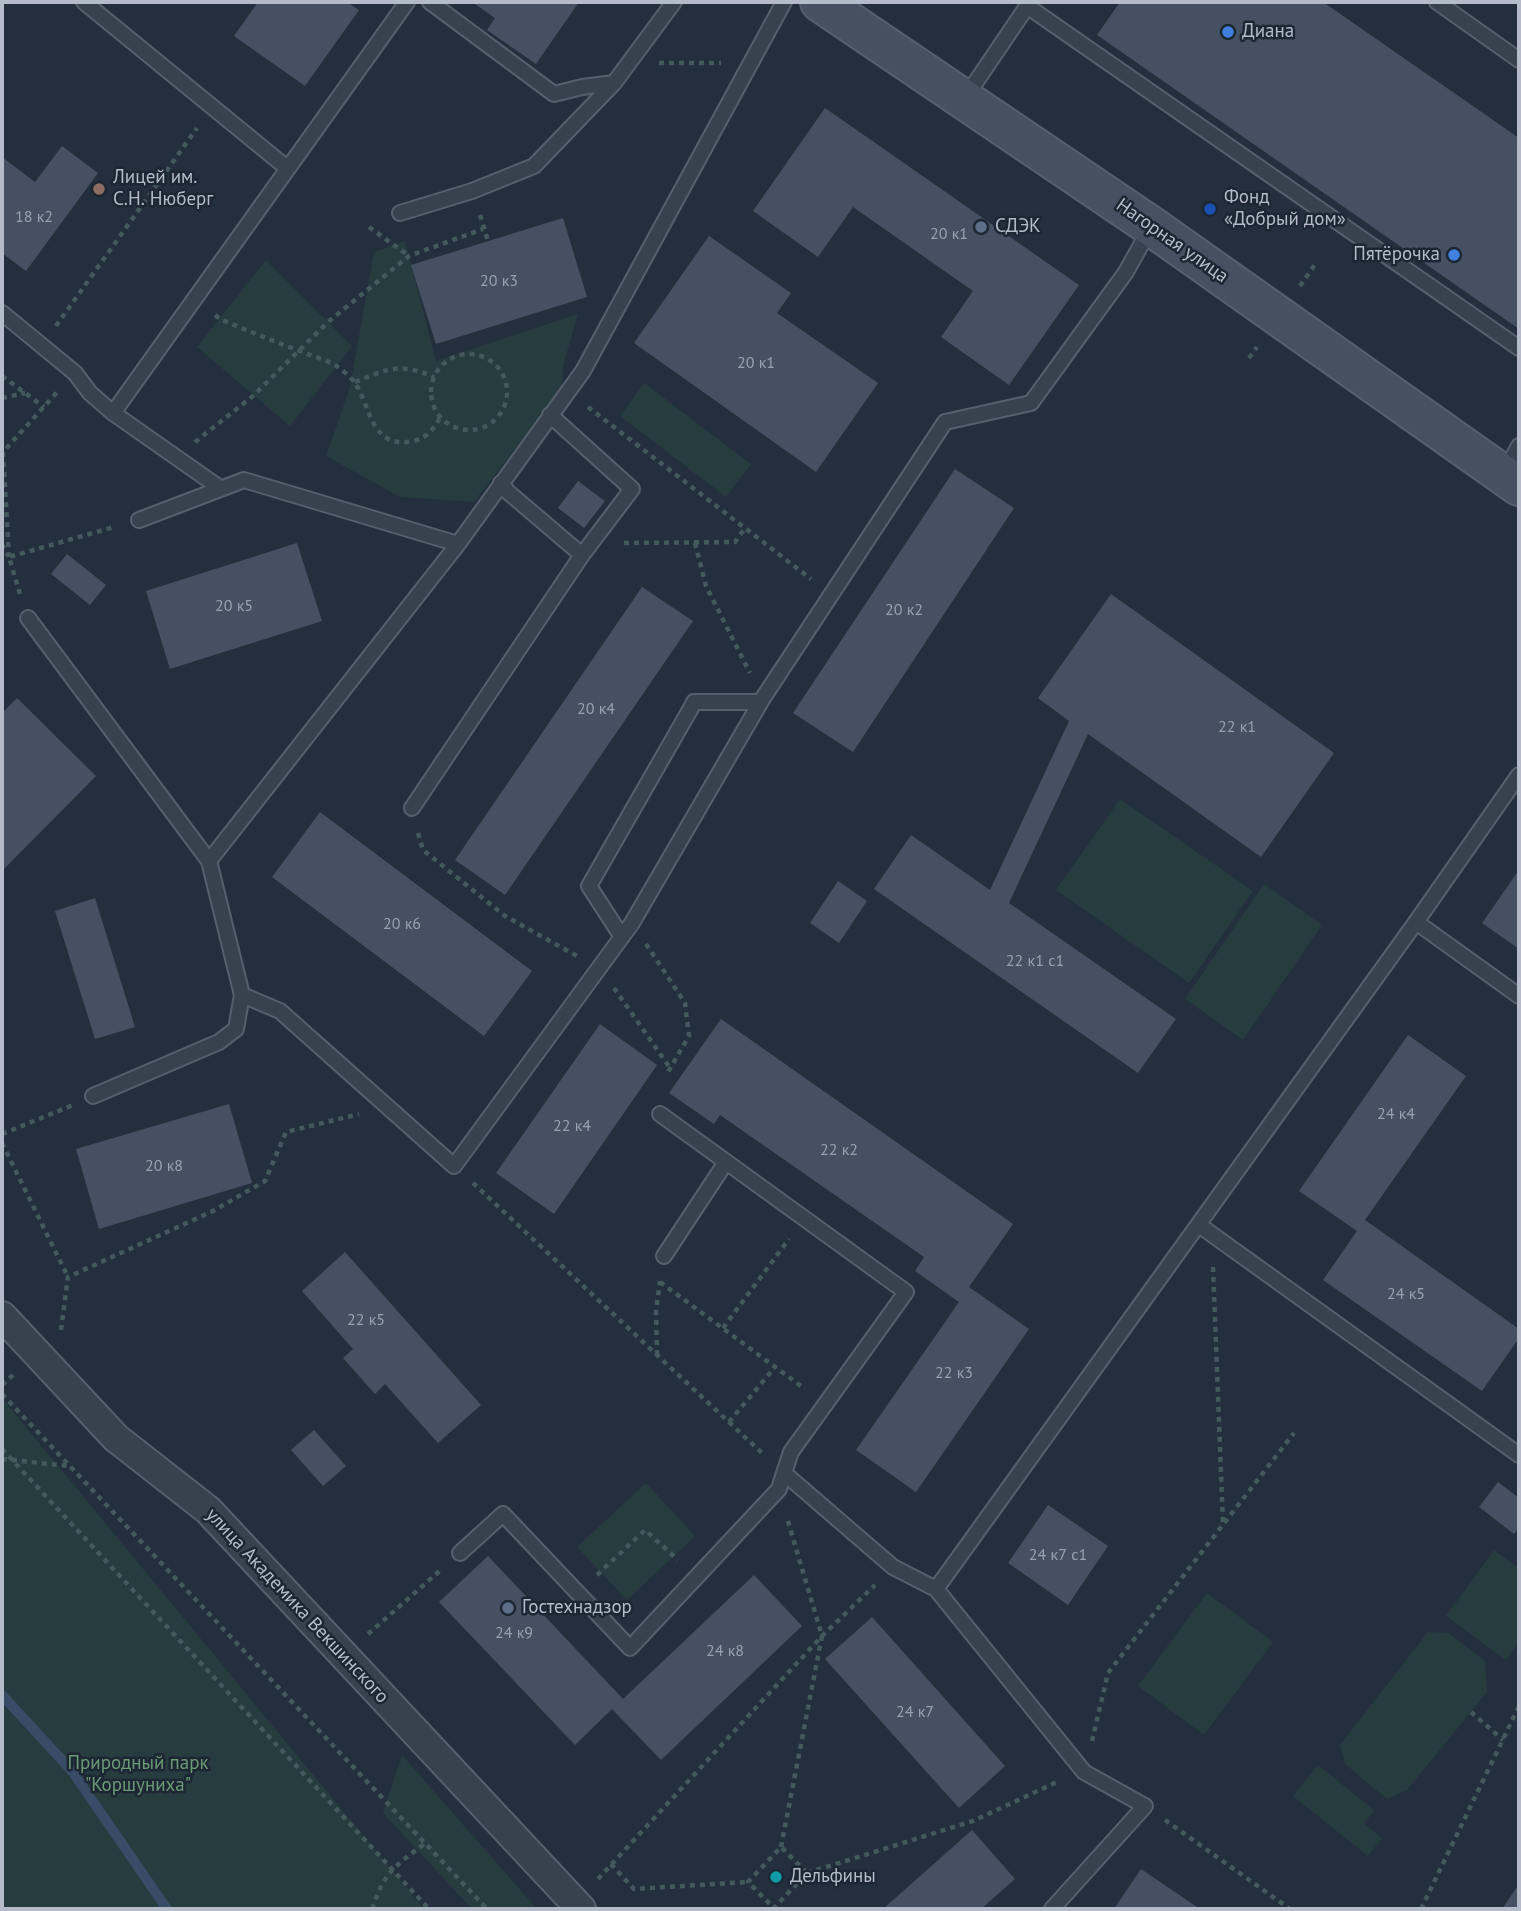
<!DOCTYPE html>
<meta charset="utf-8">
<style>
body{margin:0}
#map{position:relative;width:1521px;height:1911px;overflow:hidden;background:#242f3e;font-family:"PT Sans",sans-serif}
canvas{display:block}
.frame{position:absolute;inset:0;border:4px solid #b4bcc9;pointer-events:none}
</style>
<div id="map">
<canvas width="1521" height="1911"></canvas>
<div class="frame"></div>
</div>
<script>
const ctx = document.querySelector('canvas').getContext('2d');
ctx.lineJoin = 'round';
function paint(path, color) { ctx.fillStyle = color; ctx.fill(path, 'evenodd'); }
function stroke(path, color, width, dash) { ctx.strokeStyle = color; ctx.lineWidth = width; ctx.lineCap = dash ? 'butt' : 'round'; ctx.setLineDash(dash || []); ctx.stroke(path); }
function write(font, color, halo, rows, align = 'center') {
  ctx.font = font + ' "PT Sans",sans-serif'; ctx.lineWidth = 5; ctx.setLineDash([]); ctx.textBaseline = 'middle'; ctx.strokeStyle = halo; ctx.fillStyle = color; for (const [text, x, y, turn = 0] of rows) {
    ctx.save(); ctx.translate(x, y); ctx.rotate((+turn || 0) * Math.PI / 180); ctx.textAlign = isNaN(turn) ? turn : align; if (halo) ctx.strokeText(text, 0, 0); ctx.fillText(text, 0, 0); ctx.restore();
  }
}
paint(new Path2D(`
 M405 241 436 361 578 314 563 366 562 388 474 502 400 497 326 456 350 387 374 252Z
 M266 260 352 346 290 426 197 347Z
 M644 383 751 464 726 497 620 416Z
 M1120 799 1253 891 1189 983 1056 890Z
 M1264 884 1322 925 1243 1040 1185 999Z
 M2 1398 424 1909H2Z
 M646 1483 695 1536 627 1600 577 1547Z
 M1494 1550 1519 1568V1641L1506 1660 1446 1616Z
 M1207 1593 1273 1642 1204 1735 1138 1686Z
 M1428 1632 1448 1633 1485 1661 1487 1692 1407 1790 1387 1799 1345 1764 1340 1745Z
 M402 1755 537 1909H472L383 1813Z
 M1318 1765 1374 1810 1364 1824 1382 1838 1368 1856 1293 1796Z`), '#263c3f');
stroke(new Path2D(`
 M2 1695 72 1771 167 1909`), '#394c67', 10);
paint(new Path2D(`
 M258 2H347L359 10 305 86 234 36Z
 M472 2H579L536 64 487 30 495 18Z
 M1120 2H1323L1519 138V329L1097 35Z
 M825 108 1079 285 1009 385 941 337 973 291 853 207 818 257 753 211Z
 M62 146 98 173 26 271 2 253V157L35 182Z
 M563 218 587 297 436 344 411 265Z
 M709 236 791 293 777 313 878 383 816 472 634 343Z
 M955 469 1014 508 853 752 793 713Z
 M578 481 605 501 584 528 558 508Z
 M297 543 322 621 170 669 146 591Z
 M67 554 106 585 90 605 51 574Z
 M642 587 693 621 505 895 455 860Z
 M1111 594 1334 753 1261 857 1088 734 1009 903 1176 1019 1138 1073 874 889 911 835 990 890 1069 721 1038 698Z
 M17 698 96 776 2 871V713Z
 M320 812 532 971 484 1036 272 877Z
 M1519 870V949L1482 923Z
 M838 881 867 901 839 943 810 923Z
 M95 898 135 1027 95 1039 55 911Z
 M721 1019 1013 1224 969 1287 1029 1329 916 1492 856 1450 959 1302 915 1271 924 1257 730 1122 720 1115 714 1124 669 1093Z
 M600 1024 657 1065 554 1214 496 1173Z
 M1408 1035 1466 1076 1365 1220 1519 1329V1338L1482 1391 1323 1280 1357 1231 1299 1191Z
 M229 1104 252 1183 99 1229 76 1149Z
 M345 1252 481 1405 438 1443 385 1384 375 1394 343 1358 353 1349 302 1291Z
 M314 1430 346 1466 323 1486 291 1450Z
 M1498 1482 1519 1498V1528L1514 1534 1479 1507Z
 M1048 1505 1108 1546 1068 1605 1008 1563Z
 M488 1556 623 1699 754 1575 802 1626 661 1760 612 1709 575 1745 439 1602Z
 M872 1617 1005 1766 959 1808 825 1659Z
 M972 1830 1015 1879 981 1909H883Z
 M1141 1869 1200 1909H1114Z
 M1519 1884V1909H1502Z`), '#455162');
const lane = new Path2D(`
 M84 2 287 168
 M430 2 554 94 582 87 614 83 674 2
 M1437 2 1519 60
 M1027 6 1519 348
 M965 98 1030 2
 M400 213 472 191 534 166 614 83
 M2 313 75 373 90 393 113 413 220 488
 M113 413 407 2
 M550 415 632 489 582 555
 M1504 473 1519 446
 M139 520 244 480 458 544 209 861 242 995 280 1011 454 1166 632 923 763 698 945 422 1031 403 1126 272 1151 227
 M458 544 583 371 784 2
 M28 618 209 861
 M1519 775 1416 922 1519 996
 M412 808 582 555 508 492 501 483
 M622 937 589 886 691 708 694 702H760
 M93 1096 219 1042 236 1029 242 995
 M660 1114 906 1292 791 1452 784 1473 893 1567 936 1589
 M1199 1225 1519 1455
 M664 1256 726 1162
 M460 1553 503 1514 630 1648 779 1489 784 1473
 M1052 1909 1145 1806 1084 1772 936 1589 1416 922`);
const street = new Path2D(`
 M2 1316 116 1438 208 1510 581 1909`);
const secondary = new Path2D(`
 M820 2 1151 226 1519 486`);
stroke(lane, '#565f6c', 18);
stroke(street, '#565f6c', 32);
stroke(secondary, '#565f6c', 42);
stroke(new Path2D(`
 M659 63H721
 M480 215 488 241
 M369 227 409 256
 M1300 286 1316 263
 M215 315 220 319C246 330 273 341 300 351 311 356 324 359 335 365 341 369 351 377 355 383 371 407 371 450 413 441 427 438 434 429 440 417
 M56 326 197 128
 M431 392a38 38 0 1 1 76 0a38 38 0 1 1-76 0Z
 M1249 358 1257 347
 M2 376 44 407
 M355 382C388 369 399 362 434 377
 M2 398 25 393
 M588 407 811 579
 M195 442 253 396 328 322 409 256 483 229
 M624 543 735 542 745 528
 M695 543 706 586 750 673
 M2 544 8 556
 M9 557 3 452 59 390
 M20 594 9 557 114 527
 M418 833 423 850 505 916 577 956
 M646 944 685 1003 689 1036 668 1072
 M614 988 670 1068
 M2 1134 73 1105
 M2 1143 68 1277
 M473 1183 763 1454
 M1213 1267 1223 1524
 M660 1282 805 1389
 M723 1328 789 1239
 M61 1330 68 1277 213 1211 265 1181 286 1132 359 1114
 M657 1355 656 1311 660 1281
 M2 1385 14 1374
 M2 1394 487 1909
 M729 1422 775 1367
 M2 1449 429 1909
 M2 1459 69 1466
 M597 1575 645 1530 678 1560
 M368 1634 443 1568
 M1471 1712 1503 1740
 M1092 1741 1108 1673 1294 1433
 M1165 1820 1290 1909
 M781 1847 822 1636 787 1518
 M611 1864 634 1889 748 1882
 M807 1873 973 1821 1057 1782
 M598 1879 822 1636 875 1585
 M372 1909C385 1871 393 1868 424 1844
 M773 1909 807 1873 781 1847 748 1882 774 1908
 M1421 1909 1519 1706`), '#44595c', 4.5, [5, 5]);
stroke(lane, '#38414e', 14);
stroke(street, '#38414e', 28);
stroke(secondary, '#465061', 38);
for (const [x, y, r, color] of [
 [1228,32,7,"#3f7fe0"],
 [99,189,7,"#8d6e63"],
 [1210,209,7,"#1a4fb4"],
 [981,227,7,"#5c6f8a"],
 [1454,255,7,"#3f7fe0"],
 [508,1608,7,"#5c6f8a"],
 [776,1877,7,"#0f9aa8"]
]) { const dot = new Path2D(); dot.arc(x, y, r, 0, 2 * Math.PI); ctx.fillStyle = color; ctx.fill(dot); stroke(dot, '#1d2633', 2.5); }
write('16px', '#98a1af', null, [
 ["18 к2",34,217],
 ["20 к1",949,234],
 ["20 к3",499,281],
 ["20 к1",756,363],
 ["20 к5",234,606],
 ["20 к2",904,610],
 ["20 к4",596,709],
 ["22 к1",1237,727],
 ["20 к6",402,924],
 ["22 к1 с1",1035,961],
 ["24 к4",1396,1114],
 ["22 к4",572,1126],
 ["22 к2",839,1150],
 ["20 к8",164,1166],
 ["24 к5",1406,1294],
 ["22 к5",366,1320],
 ["22 к3",954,1373],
 ["24 к7 с1",1058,1555],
 ["24 к9",514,1633],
 ["24 к8",725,1651],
 ["24 к7",915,1712]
]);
write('19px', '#b4bcc9', '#1d2633', [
 ["Диана",1242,32],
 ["Лицей им.",113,178],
 ["С.Н. Нюберг",113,200],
 ["Фонд",1224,198],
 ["«Добрый дом»",1224,220],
 ["СДЭК",995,227],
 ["Пятёрочка",1440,255,"right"],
 ["Гостехнадзор",522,1608],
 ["Дельфины",790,1877]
], 'left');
write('19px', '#b4bcc9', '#1d2633', [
 ["Нагорная улица",1172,241,35],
 ["улица Академика Векшинского",297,1606,47]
]);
write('19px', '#6b9a76', '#1d2633', [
 ["Природный парк",138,1764],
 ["\"Коршуниха\"",138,1786]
]);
</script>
